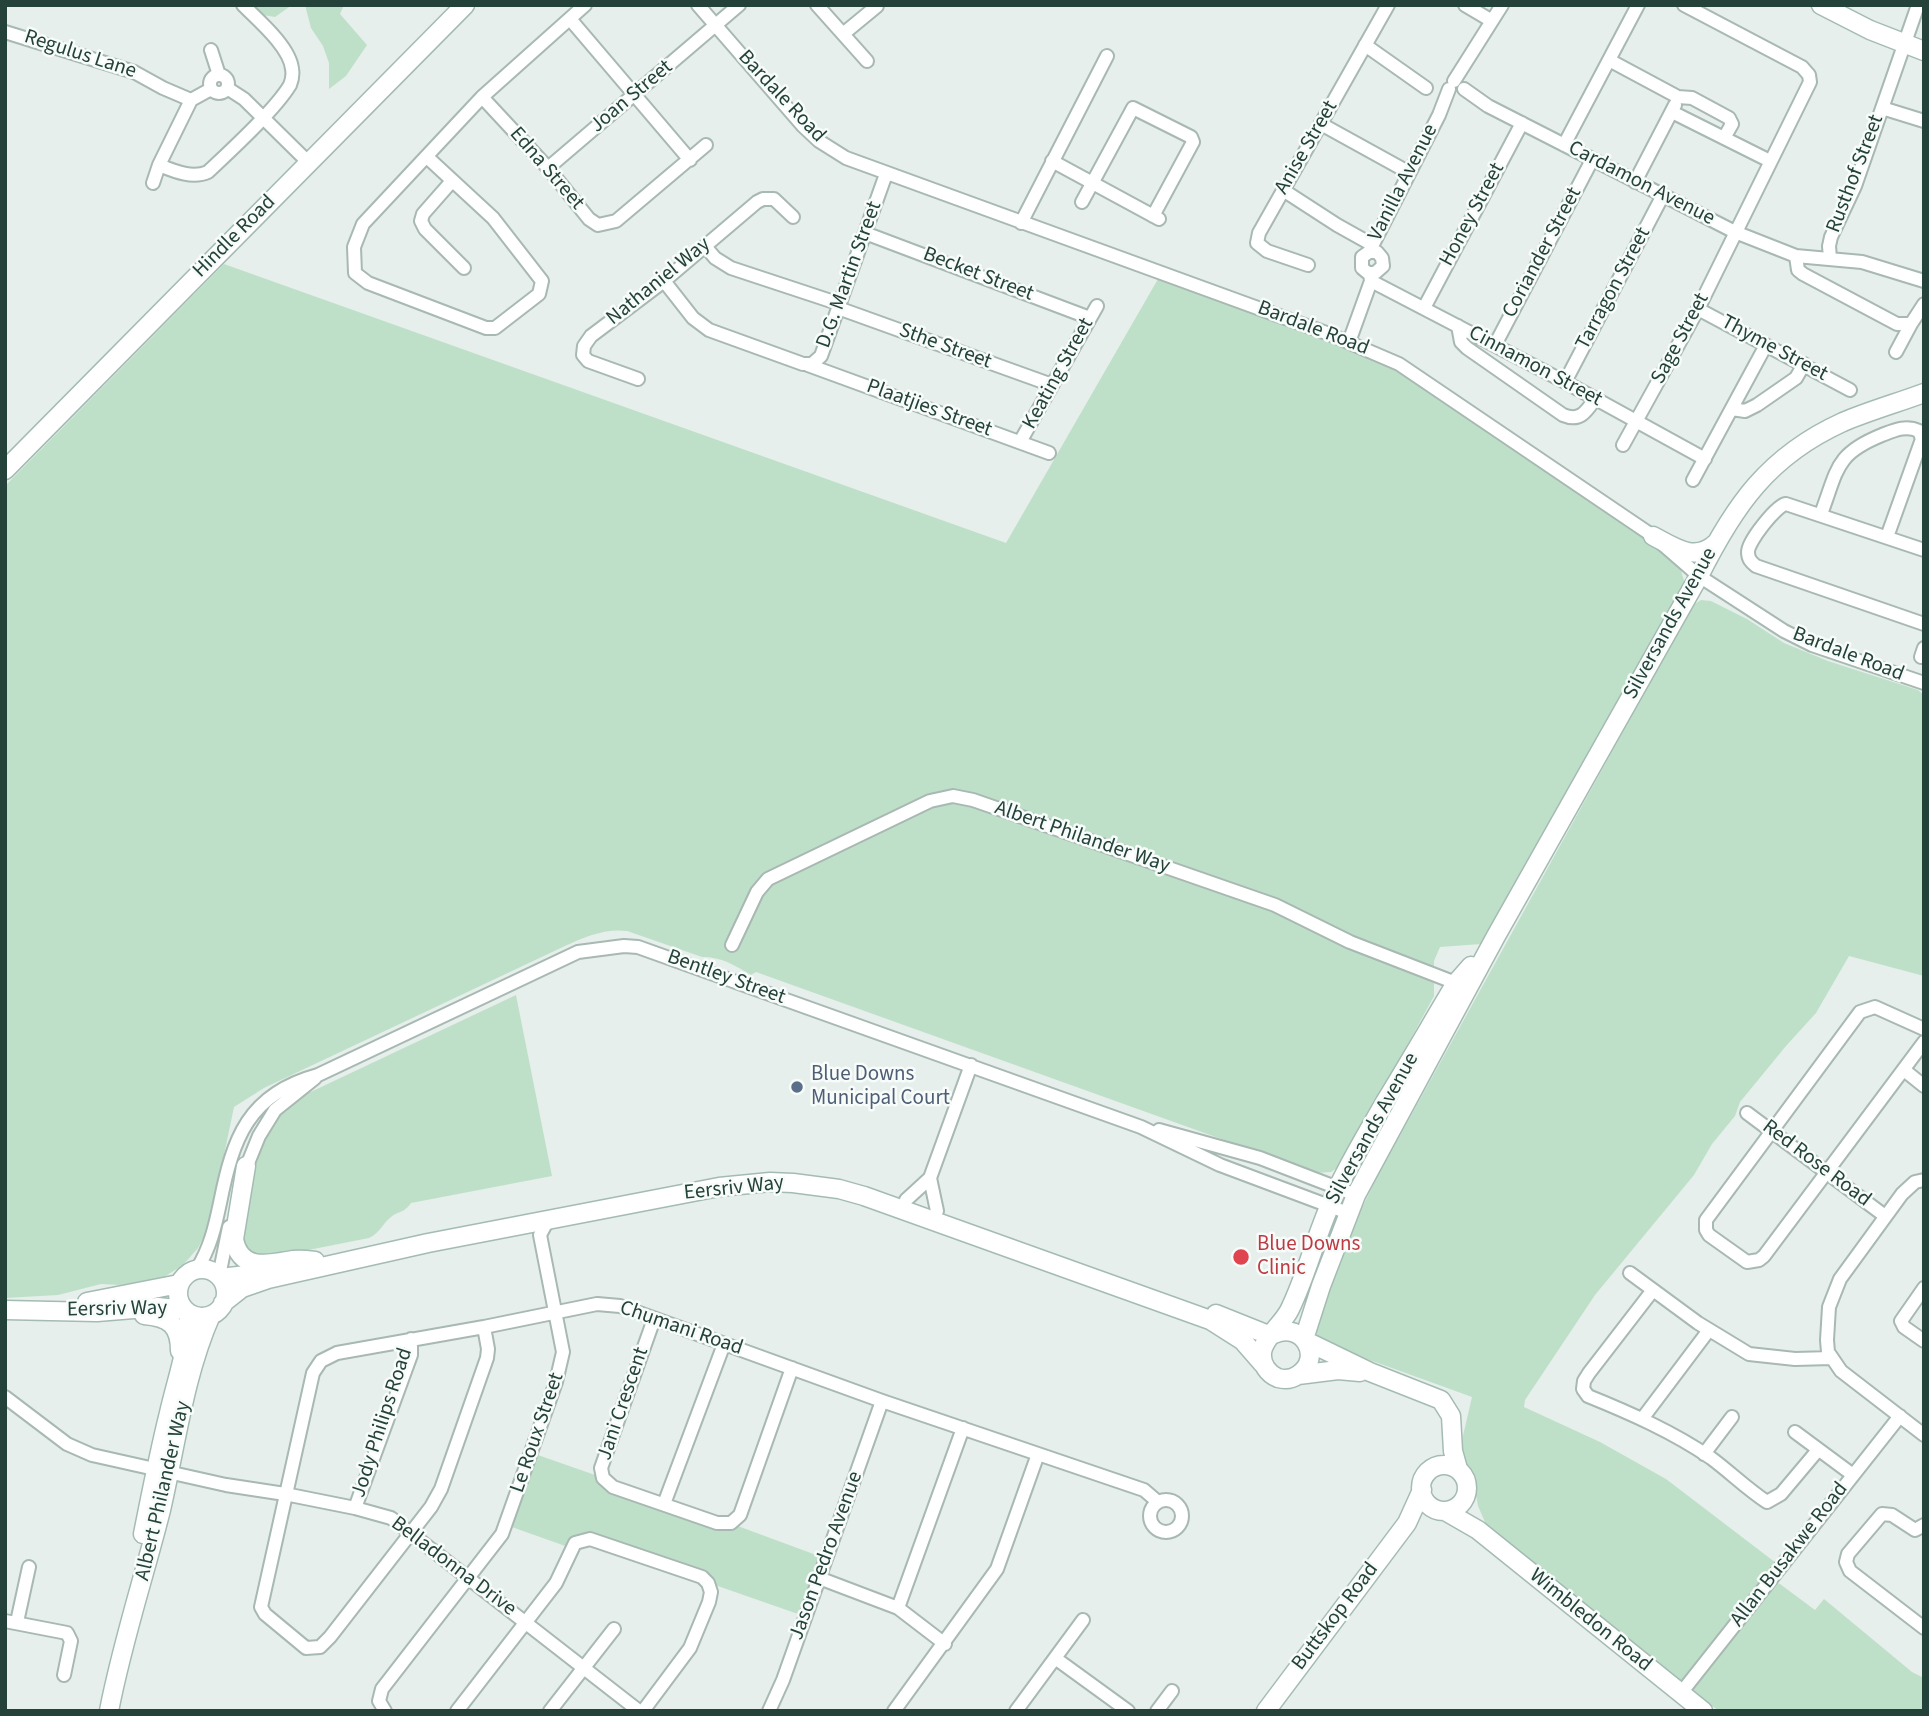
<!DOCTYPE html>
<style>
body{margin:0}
#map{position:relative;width:1929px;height:1716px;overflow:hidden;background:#e6efeb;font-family:"Source Sans 3",sans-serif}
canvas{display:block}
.frame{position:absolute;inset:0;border:7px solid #24423a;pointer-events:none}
</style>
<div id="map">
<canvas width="1929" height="1716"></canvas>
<div class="frame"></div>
</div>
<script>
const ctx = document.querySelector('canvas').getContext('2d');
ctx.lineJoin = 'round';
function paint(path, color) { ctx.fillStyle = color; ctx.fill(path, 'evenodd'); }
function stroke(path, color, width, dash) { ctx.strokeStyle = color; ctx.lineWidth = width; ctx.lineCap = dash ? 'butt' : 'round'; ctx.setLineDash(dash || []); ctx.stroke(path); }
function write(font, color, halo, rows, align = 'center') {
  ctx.font = font + ' "Source Sans 3",sans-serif'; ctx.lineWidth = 5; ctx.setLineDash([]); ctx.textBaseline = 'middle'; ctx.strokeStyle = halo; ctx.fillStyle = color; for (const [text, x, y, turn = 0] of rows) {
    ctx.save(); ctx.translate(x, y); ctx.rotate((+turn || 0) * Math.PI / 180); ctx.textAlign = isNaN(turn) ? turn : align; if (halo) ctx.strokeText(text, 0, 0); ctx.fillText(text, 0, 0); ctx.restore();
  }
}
paint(new Path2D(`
 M246 5H292L275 17 251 13Z
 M305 5H344L340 14 367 45 346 76 329 89V63L323 46 311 28Z
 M224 264 1006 543 1158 279 1358 350 1408 378 1646 538 1680 567 1685 584 1534 860 1508 897 1481 944 1440 947 1434 961V996L1343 1164 1331 1172 1316 1173 756 972 751 975C734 965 722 957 702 957L627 931C606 928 584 937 565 946L264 1088 234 1107 209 1227 198 1248 183 1265 164 1277 120 1285 101 1284 58 1295 5 1298V486Z
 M1701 600 1711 601 1747 619 1784 643 1828 661 1918 690 1924 695V976L1849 956 1816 1013 1786 1046 1740 1102 1735 1116 1712 1144 1694 1175 1595 1295 1525 1400 1524 1407 1600 1442 1666 1479 1780 1566 1770 1580 1780 1584 1815 1610 1824 1599 1912 1672 1924 1678V1711H1719L1658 1667 1488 1529 1478 1506 1473 1479 1462 1455V1440L1472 1397 1342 1350 1317 1337 1316 1330 1319 1317 1357 1218 1377 1177 1693 605Z
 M516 995 552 1176 411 1203C403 1214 400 1210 391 1217 382 1224 380 1233 369 1238L268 1258 251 1253 242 1239 254 1163 257 1152 273 1122 300 1097Z
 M535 1454 598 1476 610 1490 722 1529 735 1525 819 1556 798 1614 712 1584 588 1533 574 1538 568 1547 509 1526Z`), '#bfe0c8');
const street = new Path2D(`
 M585 5 482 97 548 168 589 219 598 225 616 221 706 145
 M698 5 803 126 819 141 846 158 1329 334 1399 364 1653 536 1699 576 1784 631 1812 645 1924 683
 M817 5 867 61
 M1465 5 1492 21
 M570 19 690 160
 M5 32 134 72 163 88 191 100
 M843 34 877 6
 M1365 45 1426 88
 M211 50 219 75
 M1609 60 1678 97 1692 98 1729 118 1732 124 1724 138
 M210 84a9 9 0 1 1 18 0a9 9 0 1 1-18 0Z
 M1454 81 1502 5
 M227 88 244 99 309 163
 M1464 89 1488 106 1735 232 1796 256 1862 262 1924 281
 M1882 108 1924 121
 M1672 112 1770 161
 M1321 124 1408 172
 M1564 145 1638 5
 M427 157 493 218 542 281 539 294 495 328H486L368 283 355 273 354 247 363 224 482 97
 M1052 161 1159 219
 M159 165C174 171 192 179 208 172 230 151 275 110 290 85 292 80 293 74 292 69 290 47 258 20 243 5
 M548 168 739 5
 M452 181 423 214 421 221 425 229 464 268
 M1635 182 1675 105
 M153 183 159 165 191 100 211 89
 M1283 190 1337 225 1371 244
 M1082 202 1133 108 1191 137 1193 142 1153 216
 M1021 223 1107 56
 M865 233 1090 318
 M705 246 715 258 731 268 840 304
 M1369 252H1377L1382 258 1383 266 1375 273H1368L1362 268V257L1369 252 1439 115 1449 89
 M1796 256 1798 270 1803 274 1897 324H1911L1924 304
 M1830 258 1829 246 1831 237 1855 186 1918 5
 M1308 265 1267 251 1257 243 1259 233 1388 5
 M1370 273 1371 281 1565 382 1705 459
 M664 281 693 318 709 330 803 364H812L821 356 886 174
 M838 308 1052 385
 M1424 308 1522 123
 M1698 309 1850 390
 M1458 326 1461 342 1467 348 1563 415C1580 422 1586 412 1595 399
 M1349 342 1371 281
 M1495 345 1592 160
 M1896 352 1911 324
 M808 365 1049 453
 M638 379 588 361 583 355 584 346 591 336 664 281 757 202 763 199H774L793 217
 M1565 382 1662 197
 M1732 409 1745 411 1757 405 1796 378 1804 364
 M1020 442 1097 306
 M1623 445 1698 309 1810 82 1809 75 1802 67 1684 5
 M1693 480 1766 345
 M1821 514C1838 469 1835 454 1882 435 1895 430 1906 425 1919 431L1922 439 1887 537
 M1924 550 1786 504C1777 505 1748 541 1748 552 1748 559 1751 562 1756 566L1924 624
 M1921 657 1924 648
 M732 945 757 892 768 879 930 801 953 796 973 800 1275 905 1350 942 1461 985
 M1924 1029 1875 1007 1860 1012 1706 1220V1230L1709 1235 1747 1262 1759 1260 1764 1256 1924 1042
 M1904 1070 1924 1086
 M1747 1113 1885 1216
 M1159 1130 1260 1158 1356 1195
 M244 1173 259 1136 275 1110 315 1078
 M930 1178 937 1211
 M1924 1180 1915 1182 1902 1194 1840 1279 1829 1307 1827 1340 1828 1352 1841 1371 1924 1435
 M906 1200 930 1178 971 1065
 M197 1269C210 1248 215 1227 220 1203 233 1138 248 1094 318 1075L578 952 624 946 638 947 1141 1127 1220 1165 1348 1213
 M1630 1273 1698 1323 1749 1354 1795 1359 1831 1358
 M219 1276 229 1227
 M1924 1288 1901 1321 1904 1327 1924 1341
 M1653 1290 1589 1373 1584 1381 1583 1389 1588 1396C1630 1413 1673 1432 1711 1458 1730 1472 1747 1489 1767 1502L1781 1494 1818 1450
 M654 1319 601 1468 603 1478 613 1487 717 1523H731L740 1515 792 1368
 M484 1327 488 1349 487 1358 441 1489 431 1507 330 1637 320 1647 306 1648 265 1614 261 1607 313 1373 321 1361 337 1353 484 1327 597 1304 620 1306 882 1401 1144 1490 1158 1502
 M5 1397 67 1444 92 1455 226 1485 285 1494 355 1508 391 1518 639 1711
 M1642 1419 1709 1330
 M1795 1432 1853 1475
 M1704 1454 1732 1417
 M1150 1516a16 16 0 1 1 32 0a16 16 0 1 1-32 0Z
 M664 1504 724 1344
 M355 1508 411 1355V1339
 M1924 1525 1915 1530 1892 1515 1882 1514 1848 1554 1846 1562 1850 1571 1924 1628
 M819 1578 898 1608 945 1644
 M898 1608 963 1428
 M5 1621 67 1633 71 1641 64 1675
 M17 1622 29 1567
 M1055 1658 1128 1711
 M1681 1693 1900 1416
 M385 1711 379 1701 382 1689 502 1534 556 1382 563 1352 540 1235 548 1220
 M457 1711 556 1583 575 1543 590 1539 702 1577 708 1583 711 1592 709 1602 690 1648 643 1711
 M550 1711 614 1629
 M769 1711 783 1680 882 1401
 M894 1711 997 1569 1038 1454
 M1016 1711 1083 1620
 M1157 1711 1172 1691`);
const secondary = new Path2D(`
 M1821 5 1870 30 1924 51
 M5 470 465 5
 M1653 536C1674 547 1695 563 1716 543
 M246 1166 234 1239C240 1272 269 1264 293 1260 300 1259 308 1260 315 1261
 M178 1293a24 24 0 1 1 48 0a24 24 0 1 1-48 0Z
 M221 1278 262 1273
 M87 1302 179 1284
 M223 1303 242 1288 268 1279 428 1243 719 1187 770 1182 793 1183 839 1189 864 1196 1210 1320 1243 1341 1263 1364
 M5 1310 97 1312 158 1307 184 1310
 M1216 1314 1271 1336
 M144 1315C170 1317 180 1326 180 1351
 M1274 1334C1303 1321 1324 1358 1298 1375 1292 1379 1285 1380 1278 1378 1268 1374 1261 1364 1262 1353 1263 1338 1283 1324 1290 1309 1306 1276 1315 1239 1330 1205 1345 1169 1366 1136 1385 1102 1409 1063 1432 1023 1456 983L1471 966
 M1304 1339 1321 1286 1356 1195 1496 936 1699 576C1734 506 1768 456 1843 422 1869 411 1897 403 1924 393
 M1306 1341 1370 1372 1441 1400 1451 1416 1453 1451 1458 1469
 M1298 1375 1338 1370 1360 1372
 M1421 1488a23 23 0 1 1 46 0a23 23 0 1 1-46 0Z
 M1445 1511 1478 1530 1703 1711
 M143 1534C151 1494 159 1453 169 1413 177 1378 188 1350 189 1313
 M109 1711C122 1643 144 1577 161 1510 176 1445 184 1376 211 1315
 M1266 1711 1407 1523 1422 1490`);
stroke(street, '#a8b8b2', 16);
stroke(secondary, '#a4bbb3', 21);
stroke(street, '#fff', 12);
stroke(secondary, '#fff', 18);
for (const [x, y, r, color] of [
 [797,1087,7,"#5c6f8a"],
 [1241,1257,9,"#e0444e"]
]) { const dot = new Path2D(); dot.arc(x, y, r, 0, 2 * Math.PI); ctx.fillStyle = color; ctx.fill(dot); stroke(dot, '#f7fbf9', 2.5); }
write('21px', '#24423a', '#f7fbf9', [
 ["Regulus Lane",80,55,18],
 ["Joan Street",632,97,-40],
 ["Bardale Road",781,97,47],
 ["Anise Street",1307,148,-60],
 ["Edna Street",546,169,49],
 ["Rusthof Street",1856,174,-69],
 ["Vanilla Avenue",1404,183,-63],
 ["Cardamon Avenue",1641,184,27],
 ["Honey Street",1473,215,-62],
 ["Hindle Road",235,237,-45],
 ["Coriander Street",1543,253,-62],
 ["D.G. Martin Street",850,275,-70],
 ["Becket Street",978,275,21],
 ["Nathaniel Way",659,282,-39],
 ["Tarragon Street",1614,289,-62],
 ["Bardale Road",1313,329,21],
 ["Sage Street",1681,339,-62],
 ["Sthe Street",945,347,20],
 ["Thyme Street",1774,349,28],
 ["Cinnamon Street",1535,367,28],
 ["Keating Street",1059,374,-61],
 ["Plaatjies Street",929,409,20],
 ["Silversands Avenue",1671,624,-61],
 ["Bardale Road",1848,655,21],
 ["Albert Philander Way",1082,838,19],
 ["Bentley Street",726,978,20],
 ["Silversands Avenue",1373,1129,-61],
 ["Red Rose Road",1816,1164,37],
 ["Eersriv Way",734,1189,-6],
 ["Eersriv Way",117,1310,-1],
 ["Chumani Road",681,1329,19],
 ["Jani Crescent",624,1404,-71],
 ["Jody Philips Road",383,1423,-72],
 ["Le Roux Street",538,1433,-71],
 ["Albert Philander Way",164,1491,-77],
 ["Allan Busakwe Road",1790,1555,-52],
 ["Jason Pedro Avenue",827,1556,-70],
 ["Belladonna Drive",453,1567,37],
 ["Buttskop Road",1336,1617,-53],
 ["Wimbledon Road",1590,1621,39]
]);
write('21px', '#4e5e75', '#f7fbf9', [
 ["Blue Downs",811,1075],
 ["Municipal Court",811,1099]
], 'left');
write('21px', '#be3a42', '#f7fbf9', [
 ["Blue Downs",1257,1245],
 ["Clinic",1257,1269]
], 'left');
</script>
